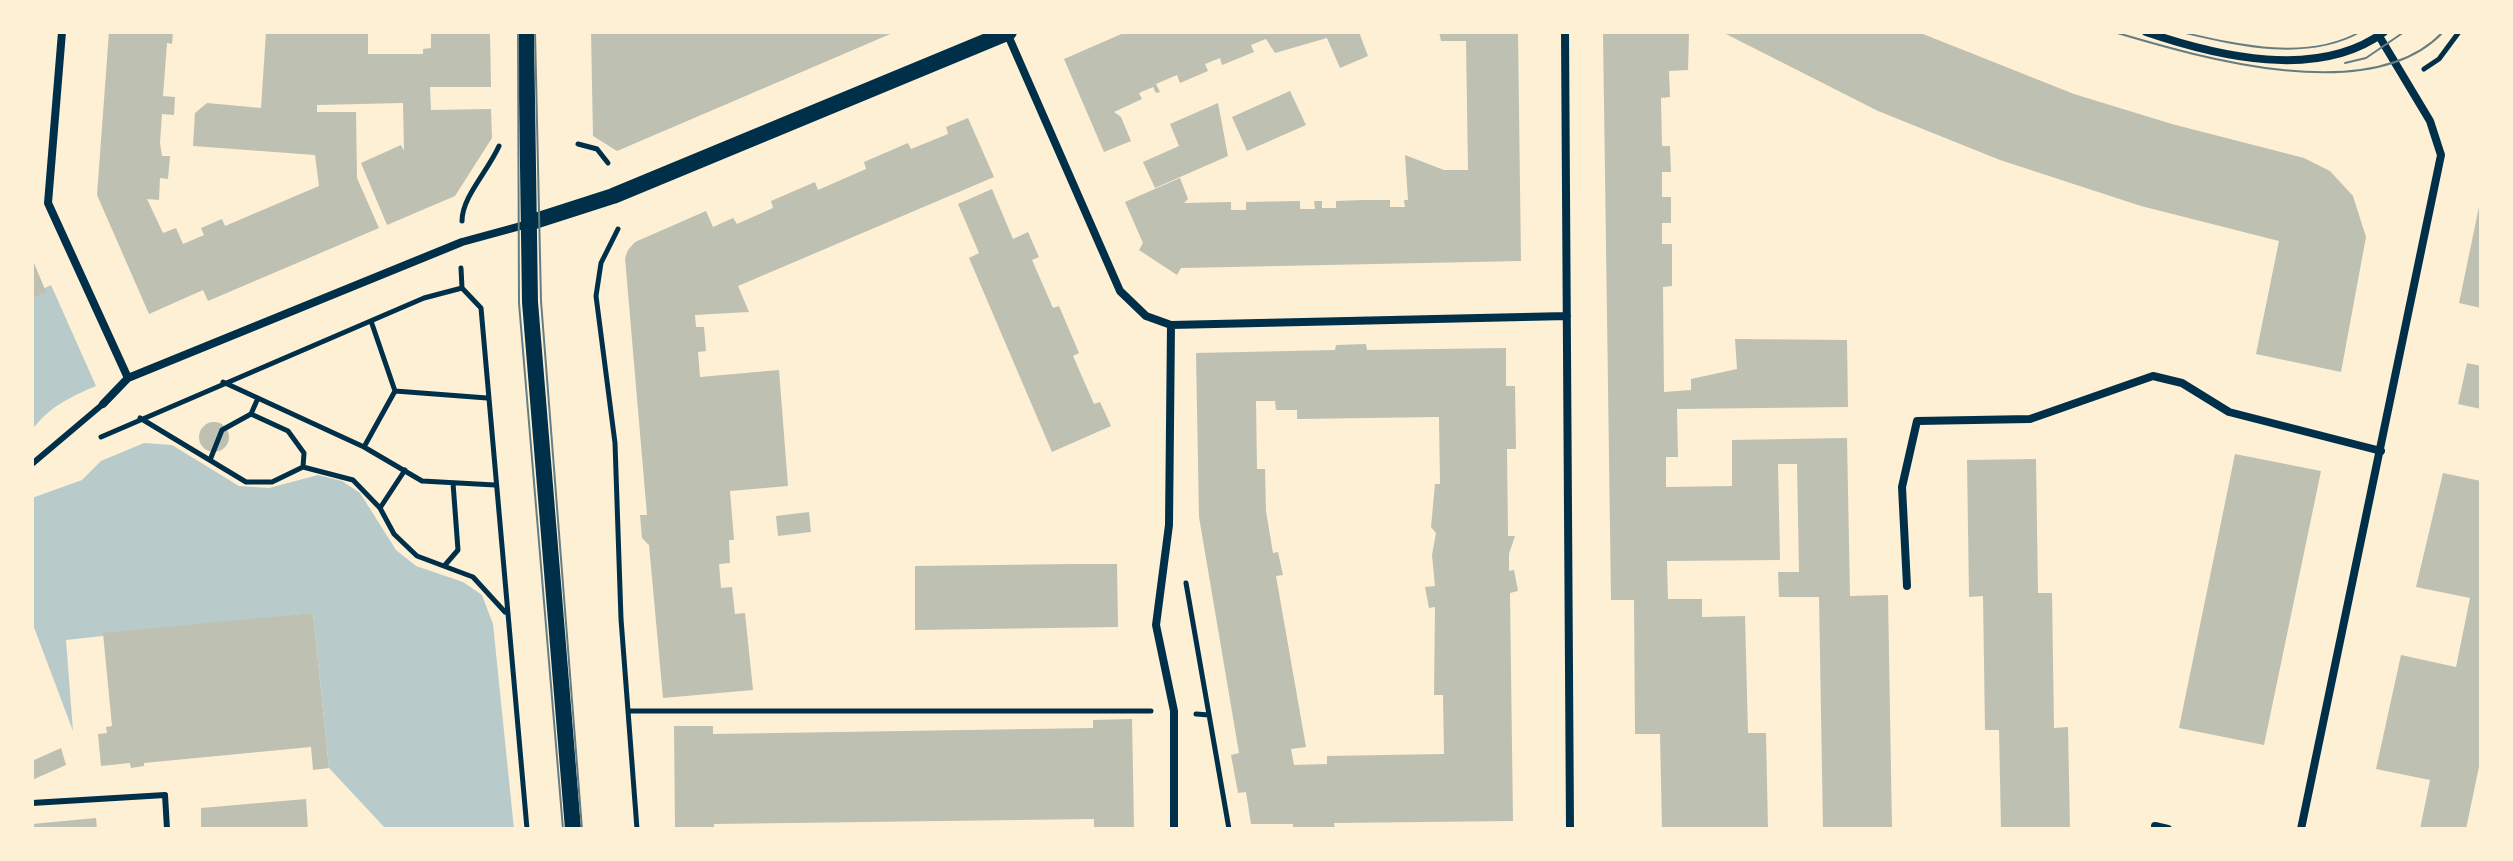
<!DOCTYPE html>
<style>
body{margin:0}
#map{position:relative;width:2513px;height:861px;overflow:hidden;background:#fdf0d5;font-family:Inter,sans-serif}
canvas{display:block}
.frame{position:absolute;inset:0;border:34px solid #fdf0d5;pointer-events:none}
</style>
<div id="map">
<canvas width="2513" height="861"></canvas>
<div class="frame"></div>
</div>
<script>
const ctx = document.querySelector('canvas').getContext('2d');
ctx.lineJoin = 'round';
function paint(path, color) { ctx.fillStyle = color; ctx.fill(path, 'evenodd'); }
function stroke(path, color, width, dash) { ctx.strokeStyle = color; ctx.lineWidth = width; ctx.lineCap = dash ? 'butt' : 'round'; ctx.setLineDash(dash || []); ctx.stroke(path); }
paint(new Path2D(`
 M51 285 96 386C70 397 49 407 32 430V294Z
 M144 443 172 445 239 486 269 488 318 475 342 481 360 493 396 550 416 566 463 582 482 595 493 624 514 829H386L329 768 313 613 66 640 73 731 32 622V498L82 480 101 461Z`), '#b9caca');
paint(new Path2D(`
 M109 32H173L172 44 167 43 163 96 175 97 174 115 162 114 160 143 162 156H170L168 179 160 178 159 200 147 199 163 233 176 228 183 244 204 235 201 228 222 219 225 226 319 186 315 155 193 146 195 113 207 103 261 108 266 32H368V54H423V49L431 48V32H490L491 87H430L431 110 491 109 492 138 455 196 387 225 361 163 401 145 404 151 403 103 317 105V112H356L357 178 379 228 208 301 203 290 149 314 97 195Z
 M591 32H895L617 151 593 136Z
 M1126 32H1359L1368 56 1340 68 1327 38 1275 53 1266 39 1251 45 1254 52 1222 65 1220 58 1205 64 1208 71 1180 83 1177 75 1156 84 1160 92 1156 93 1153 87 1139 93 1142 99 1114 112 1121 117 1131 141 1104 152 1064 59Z
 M1439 32H1518L1521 261 1181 268 1177 275 1139 250 1143 243 1125 202 1180 178 1188 199 1184 203 1231 202V210H1246V202L1300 201V209H1315L1314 201H1322V208H1336V201L1363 200H1390V207H1405L1404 200H1408L1405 155 1444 170H1468L1466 41H1441Z
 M1603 32H1689L1688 70 1669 71 1670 97 1661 98 1662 146H1670L1671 172H1662V197H1671V223H1662V244H1672V286L1663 287 1664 392 1691 390V379L1737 369 1735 339 1847 340 1848 407 1677 409 1678 457H1666V487L1732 486V440L1847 438 1850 596 1888 595 1892 829H1823L1819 597H1779L1778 572H1799L1797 464H1778L1780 560 1667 561 1668 599H1702V617L1745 616 1748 733H1766L1768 829H1662L1660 734H1635L1634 600H1611Z
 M1722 32H1918L2074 94 2172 124 2304 158 2330 171 2353 196 2366 237 2341 372 2256 354 2279 241 2141 206 2000 160 1878 111Z
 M1290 91 1306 125 1247 151 1232 117Z
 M1218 103 1228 156 1155 188 1143 162 1179 146 1170 124Z
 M968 118 994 177 738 286 749 312 695 315 696 327H704L706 351 698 352 700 377 779 370 788 486 730 491 734 540H729L730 563 719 564 721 588 732 587 735 614 745 613 753 690 663 698 649 545 642 538 640 515H647L625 258 628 250 635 242 706 211 713 227 733 218 737 224 773 208 771 201 815 182 818 190 866 169 864 162 908 143 911 149 948 134 946 127Z
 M992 189 1013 239 1028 232 1039 257 1032 260 1053 308 1059 306 1079 353 1073 356 1094 404 1100 402 1111 426 1052 452 969 258 979 253 958 204Z
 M2480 202H2481V308L2459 303Z
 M32 258 46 292 32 298Z
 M1366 344 1367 350 1506 348V386H1515L1516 449H1507L1508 536H1515L1509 554V571L1514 570 1518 591 1510 593 1513 821 1334 823 1335 829H1293V824H1251L1246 792 1238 793 1231 755 1239 753 1199 517 1196 353 1335 350 1336 345ZM1256 401H1275L1276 410H1297V419L1439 417 1440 484H1435L1431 527 1436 533 1432 555 1435 586 1425 587 1429 608 1435 607 1434 695H1443L1444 754 1327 756V764L1294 765 1291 749 1306 747 1276 576 1283 575 1278 552 1273 553 1266 511 1265 469H1257Z
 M2467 363 2481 366V409L2458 404Z
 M199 437a15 15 0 1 1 30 0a15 15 0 1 1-30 0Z
 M2235 454 2321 471 2264 745 2179 728Z
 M2036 459 2038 593H2052L2054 728 2068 727 2070 829H2001L1999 730H1985L1983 596 1969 597 1967 460Z
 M2443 473 2481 481V757L2466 829H2420L2430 780 2376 769 2401 655 2456 667 2470 598 2416 587Z
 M809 512 811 532 778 536 776 516Z
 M1074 564H1117L1118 627 915 630V566Z
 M313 613 329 768 313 770 311 747 144 763V766L131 768 130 763 101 766 98 734 107 733 106 727 112 726 103 633Z
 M1132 719 1134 827 1094 828V819L714 824V829H675L674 726H713V734L1093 728V720Z
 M61 748 66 765 32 780V761Z
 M306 799 308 829H201V808Z
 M96 818 97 829H32V824Z`), '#bec0b2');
stroke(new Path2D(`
 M2424 69 2439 59 2459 32
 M578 144 597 149 608 163
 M462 221C462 197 488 171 499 146
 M618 229 601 263 596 296 615 443 621 619 637 829
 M461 268 462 288 481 308 527 829
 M371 321 395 391 487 398
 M223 382 364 447 395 391
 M251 414 258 398
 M140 418 246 482H272L303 467 353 480 380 508 394 534 417 556 473 577 505 612
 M101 437 424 298 462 288
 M364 447 422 481 495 485
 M210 460 222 430 251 414 288 431 304 453 303 467
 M380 508 405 470
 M445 565 458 550 453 483
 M1186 583 1229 829
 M628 711H1151
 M1196 714 1209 715`), '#003049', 5);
stroke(new Path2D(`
 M32 464 103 404
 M32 803 165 795 167 829`), '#003049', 6);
stroke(new Path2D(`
 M62 32 48 203 128 378
 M1565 32 1570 829
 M2146 32C2216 56 2318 81 2384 32
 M1007 33 1120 291 1146 316 1171 325 1567 316
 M1171 325 1169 525 1156 625 1174 711V829
 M103 404 128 378 462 242 528 224
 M1907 586 1902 487 1917 421 2030 419 2153 376 2182 383 2229 412 2381 451
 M2155 829V826L2168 829
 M2301 829 2441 155 2430 121 2379 36`), '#003049', 8);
stroke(new Path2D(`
 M526 32 530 302 573 829
 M529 223 613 196 1009 32`), '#003049', 16);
stroke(new Path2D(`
 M518 32 519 303 563 829
 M535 32 541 301 582 829
 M2114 32C2202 58 2372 108 2443 32
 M2181 32C2237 45 2306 62 2360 32
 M2345 63 2366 58 2404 32`), '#657d81', 2);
</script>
